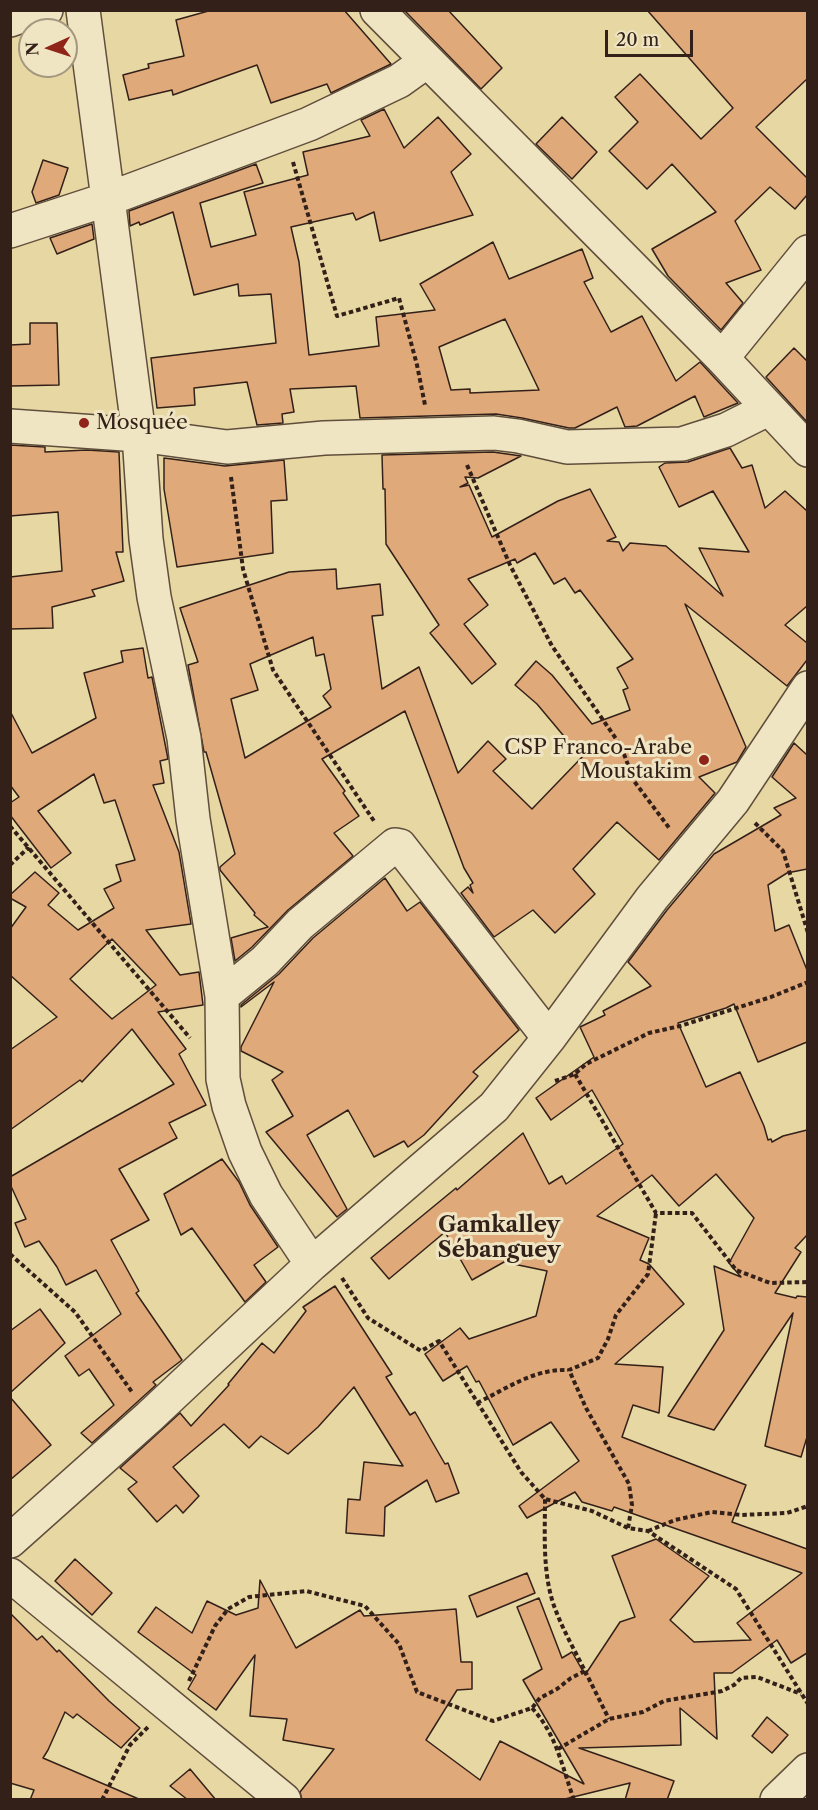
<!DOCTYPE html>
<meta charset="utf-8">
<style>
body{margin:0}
#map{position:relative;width:818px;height:1810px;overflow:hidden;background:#e7d7a3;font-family:"Libre Caslon Text",serif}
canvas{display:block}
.frame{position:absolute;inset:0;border:12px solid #332119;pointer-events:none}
.north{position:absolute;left:18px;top:18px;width:60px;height:60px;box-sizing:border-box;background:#efe5c3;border:2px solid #a4977f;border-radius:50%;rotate:267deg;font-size:16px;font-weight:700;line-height:24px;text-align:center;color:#332119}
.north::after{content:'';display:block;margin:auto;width:21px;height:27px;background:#8f2418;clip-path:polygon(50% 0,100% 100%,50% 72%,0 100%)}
.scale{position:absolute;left:605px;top:30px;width:88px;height:27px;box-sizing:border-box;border:3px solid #332119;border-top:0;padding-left:8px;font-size:18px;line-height:21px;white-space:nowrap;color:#332119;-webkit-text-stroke:4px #efe5c3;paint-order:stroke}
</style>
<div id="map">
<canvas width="818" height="1810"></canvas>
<div class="frame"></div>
<div class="north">N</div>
<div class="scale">20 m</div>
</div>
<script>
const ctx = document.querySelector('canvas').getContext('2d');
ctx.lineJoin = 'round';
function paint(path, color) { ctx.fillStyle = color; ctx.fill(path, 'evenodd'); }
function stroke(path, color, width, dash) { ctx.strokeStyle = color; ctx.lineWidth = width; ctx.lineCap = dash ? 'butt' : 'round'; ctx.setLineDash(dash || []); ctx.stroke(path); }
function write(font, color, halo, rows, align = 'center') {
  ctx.font = font + ' "Libre Caslon Text",serif'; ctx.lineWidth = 6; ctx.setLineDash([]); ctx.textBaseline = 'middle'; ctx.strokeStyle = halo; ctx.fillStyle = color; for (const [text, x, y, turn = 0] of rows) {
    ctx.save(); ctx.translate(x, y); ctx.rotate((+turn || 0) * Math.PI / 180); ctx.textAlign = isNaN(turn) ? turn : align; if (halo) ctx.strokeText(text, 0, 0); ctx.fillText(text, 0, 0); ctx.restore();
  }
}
const building = new Path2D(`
 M212 10H344L391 64 331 93 327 84 271 103 257 65 173 95 172 90 129 100 123 75 149 68 148 64 184 56 176 20Z
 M404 10H448L502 68 481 89Z
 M647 10H807V79L756 127 807 178V195L795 209 770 187 735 221 761 270 726 283 743 303 721 330 668 276 652 249 716 212 672 164 647 189 609 151 638 122 615 97 640 74 701 139 733 108Z
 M384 109 404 148 438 117 471 154 451 172 473 215 380 241 374 212 356 220 353 213 291 227 299 262 309 355 379 346 376 317 435 310 420 284 493 242 509 279 582 249 593 278 584 282 611 332 642 316 676 381 700 362 738 403 704 417 695 396 637 426 625 427 617 407 575 428H569L522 418 496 414 360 418 356 386 290 389 294 412 282 414 283 423 257 425 247 382 194 388 195 405 157 408 151 358 276 343 271 294 239 296 238 284 194 295 173 212 140 225 139 222 130 226 129 211 256 164 263 183 200 203 211 247 256 235 244 192 308 175 303 152 370 136 361 120ZM505 319 539 390 470 393V389L451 390 439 347Z
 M562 117 597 152 572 179 536 144Z
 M43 160 68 168 59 195 36 203 32 192Z
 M92 224 94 239 57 254 50 238Z
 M30 323H57L59 385 10 386V345L30 344Z
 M794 348 807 361V422L766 377Z
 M10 445 45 447V452L87 450 119 452 123 552H116L124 581 92 590 95 596 52 607 53 628 10 629V577L62 571 58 512 10 516Z
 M730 448 742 468 752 465 765 508 785 491 807 511V606L785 625 807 643V660L787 686 685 604 746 747 737 762 699 777 715 793 659 860 617 822 573 869 595 894 555 933 533 910 494 937 461 893 468 887 473 893 470 885 473 883 464 868 405 711 322 759 345 791 343 793 359 816 334 833 353 856 288 910 252 947 235 961 231 938 268 927 254 915 255 913 220 870V867L235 854 206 752H204L188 665 198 662 180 608 289 572 336 569 337 589 380 584 383 615 372 616 382 689 419 667 458 773 488 741 506 759 493 771 532 809 585 754 568 741 537 704 515 685 536 661 552 675 592 724 630 710 623 690 628 688 617 668 633 659 580 590 575 593 565 578 554 584 535 553 517 563 515 559 468 579 488 605 464 624 496 664 472 684 430 633 439 625 386 544 385 489H383L382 455 493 452 521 456 478 478 465 477 468 483 460 487 469 485 492 537 558 501 590 489 616 537 607 541 619 542 623 551 630 543 666 546 723 596 699 548 749 552 713 491 679 507 659 467 665 463 688 462ZM313 637 316 656 324 654 331 689 323 696 331 707 245 758 231 699 258 690 250 664Z
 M164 458 225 466 284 460 287 500 271 501 273 553 177 567 164 489Z
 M143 648 148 678 152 677 168 759 160 761 164 783 153 785 179 852 191 924 146 930 180 975 199 972 203 1005 158 1012 186 1049 179 1054 206 1105 169 1123 177 1138 119 1169 149 1220 111 1240 139 1291 136 1293 182 1360 153 1382 156 1385 92 1443 81 1433 114 1405 89 1369 79 1376 65 1356 121 1314 96 1270 66 1285 57 1267 39 1241 25 1247 15 1223 26 1219 10 1184V1177L91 1130 174 1084 132 1029 82 1082 80 1080 10 1130V1050L57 1017 10 975V929L26 907 10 898V895L35 872 59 893 48 905 78 930 114 908 104 889 121 881 116 865 135 860 115 800 104 803 94 774 38 811 71 853 51 868 10 815V803L19 797 10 785V711L32 753 96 718 84 673 123 662 121 651ZM112 939 156 985 112 1019 70 979Z
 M794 743 807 755V869L787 873 768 885 775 931 789 925 807 970V1042L758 1062 734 1004 726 1008 678 1023 706 1087 740 1072 764 1126 768 1140 771 1139 772 1142 783 1136 807 1130V1235L795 1248 801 1252 775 1293 796 1298 797 1296 807 1297V1437L801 1457 765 1446 793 1313 714 1430 668 1416 724 1330 714 1266 741 1277 729 1263 754 1218 716 1174 679 1206 652 1175 597 1216 649 1238 640 1260 649 1264 684 1304 615 1364 663 1367 659 1413 633 1405 622 1437 746 1485 732 1522 807 1549V1653L791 1663 777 1640 732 1673H714L717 1739 680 1708 681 1745 579 1748 674 1781 667 1800H625L630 1783 561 1800H302L300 1792 334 1749 283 1740 287 1719 250 1716 255 1655 216 1710 188 1689 196 1675 138 1632 156 1607 192 1633 207 1601 236 1615 258 1608 260 1580 296 1648 360 1610 364 1616 456 1609 461 1662H472V1689L457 1690 426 1740 480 1780 500 1741 584 1784 523 1680 542 1669 517 1607 539 1598 562 1658 572 1652 585 1675 620 1622 635 1617 612 1556 656 1539 709 1576 670 1620 694 1642 751 1640 737 1623 802 1573 614 1507 612 1511 582 1502 575 1492 527 1518 519 1506 579 1461 551 1422 513 1445 479 1381 476 1382 467 1366 443 1381 425 1354 460 1328 469 1339 536 1316 547 1271 504 1262 472 1280 445 1232 389 1279 371 1258 456 1188 457 1190 523 1133 549 1184 562 1176 566 1184 623 1144 592 1090 551 1120 536 1098 594 1057 580 1027 605 1015 603 1011 651 986 628 962 667 910 714 854 781 815 774 808 796 798 772 777Z
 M385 878 407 911 420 902 519 1030 473 1072 478 1076 424 1135 408 1147 404 1141 374 1157 348 1110 307 1135 347 1209 337 1217 266 1132 293 1116 272 1080 283 1072 241 1051V1047L274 982 241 1007V1005L279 974 313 938Z
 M222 1159 239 1182 250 1205 278 1247 254 1265 266 1282 245 1302 192 1228 181 1235 164 1194Z
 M335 1286 392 1374 386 1377 410 1415 415 1412 445 1464 448 1463 459 1493 436 1502 427 1480 385 1507 384 1536 346 1533 348 1499 360 1500 364 1462 403 1466 354 1387 318 1427 288 1454 261 1436 249 1448 224 1424 173 1467 199 1496 183 1513 176 1505 157 1522 128 1489 137 1482 120 1468 180 1413 191 1426 229 1385 228 1384 262 1343 274 1353 306 1311 303 1307Z
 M40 1309 65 1343 10 1393V1331Z
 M10 1397 51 1445 10 1480Z
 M75 1559 112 1593 92 1615 55 1581Z
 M527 1573 535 1593 477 1617 469 1596Z
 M10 1613 37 1640 42 1636 57 1652 59 1650 109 1701 140 1728 121 1748 77 1714 73 1718 65 1712 48 1750 43 1758 141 1800H30L34 1790 10 1783Z
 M767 1717 788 1735 772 1753 752 1736Z
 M190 1769 216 1800H188L170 1786Z`);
paint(building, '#dfa97a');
stroke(building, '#332119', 1.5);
const minor = new Path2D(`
 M377 10 722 358 808 450
 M10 20 24 15 46 10
 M10 231 108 199 83 10
 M722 358 808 252
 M10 426 139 435 227 447 324 438 494 433 518 436 567 447 682 444 726 430 768 409
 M222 996 265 961 300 924 395 845 400 846 549 1038
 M312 1264 266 1195 245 1152 229 1106 223 1079 222 996 193 819 184 738 154 597 146 539 139 435 108 199 309 124 399 81 427 61
 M10 1541 149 1417 312 1264 494 1107 549 1038 652 898 733 801 808 688
 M10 1575 284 1800
 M777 1800 808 1770`);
stroke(minor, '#604e3c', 36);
stroke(new Path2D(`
 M293 162 337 316 399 298 417 365 425 405
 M467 465 510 565 552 646 621 746 634 781 670 829
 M231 477 243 569 273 670 374 821
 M755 823 783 851 808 933
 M10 826 190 1038
 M10 865 29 847
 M575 1074 656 1213H692L736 1270 770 1283 808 1282
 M555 1081 575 1074 586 1064 649 1033 680 1026 771 997 808 982
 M10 1254 75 1312 132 1392
 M342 1278 368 1318 421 1351 439 1341 521 1472 545 1499 592 1511 628 1528 648 1531 736 1589 808 1704
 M477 1403C508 1388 533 1369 568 1370
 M628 1528 632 1505 629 1484 586 1408 569 1370 598 1358 608 1339 616 1315 648 1274 656 1213
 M648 1531 675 1520 712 1512 741 1515 787 1513 808 1506
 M585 1671 609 1719
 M189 1681 215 1626 228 1609 249 1597 306 1591 365 1606 399 1644 417 1692 493 1721 532 1708 540 1698 557 1689 571 1678 585 1671C575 1651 564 1632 556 1611 542 1577 545 1535 545 1499
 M532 1708C557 1735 562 1767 574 1800
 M558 1749 609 1719 643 1712 664 1701 722 1691 734 1685 741 1678 757 1677 801 1694
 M102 1800 130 1745 148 1727`), '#332119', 4, [4.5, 3]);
stroke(minor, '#efe5c3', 33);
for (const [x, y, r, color] of [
 [84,423,6,"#8f2418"],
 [704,760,6,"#8f2418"]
]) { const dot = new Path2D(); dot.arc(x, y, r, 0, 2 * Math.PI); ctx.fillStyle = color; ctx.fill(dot); stroke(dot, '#efe5c3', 2); }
write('21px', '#332119', '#efe5c3', [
 ["Mosquée",96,423],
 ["CSP Franco-Arabe",692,748,"right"],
 ["Moustakim",692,772,"right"]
], 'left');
write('bold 22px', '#332119', '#efe5c3', [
 ["Gamkalley",499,1226],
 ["Sébanguey",499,1251]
]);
</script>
